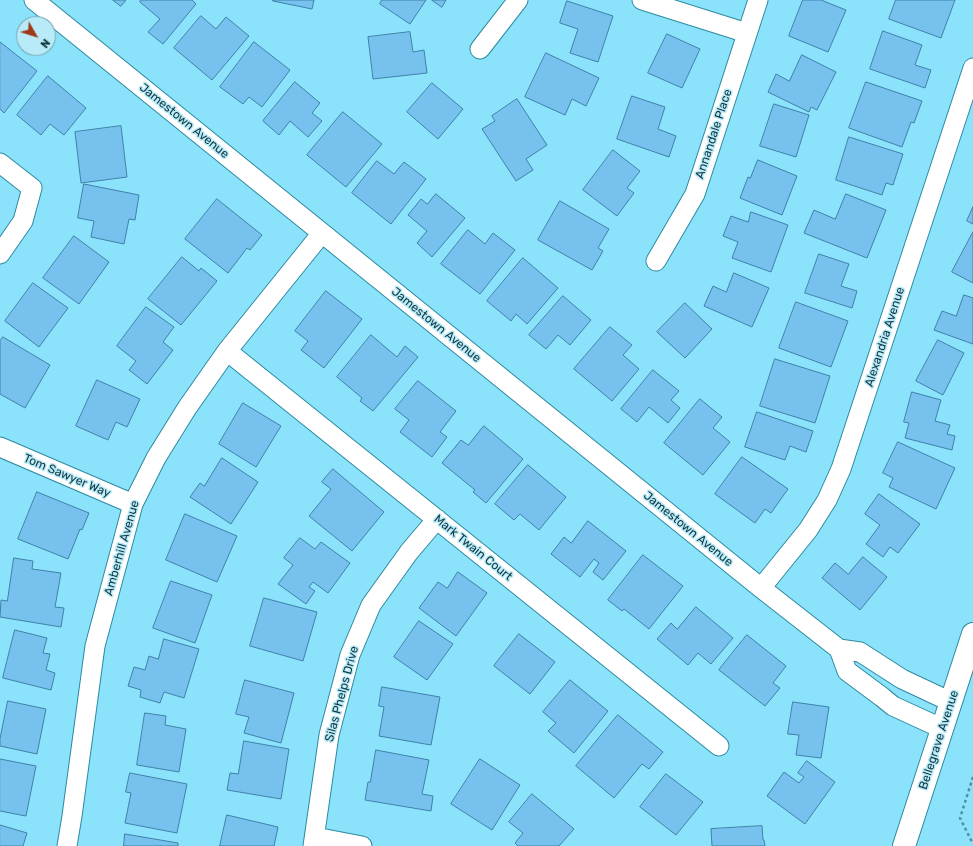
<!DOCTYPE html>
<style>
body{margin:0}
#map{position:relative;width:973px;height:846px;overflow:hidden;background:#8be2fb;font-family:Rubik,sans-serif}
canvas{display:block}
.north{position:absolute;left:16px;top:16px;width:40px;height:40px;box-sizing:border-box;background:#b8eaf8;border:1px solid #74a2ae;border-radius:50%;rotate:129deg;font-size:11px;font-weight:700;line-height:16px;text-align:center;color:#0f353f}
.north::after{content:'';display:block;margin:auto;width:14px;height:18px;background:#a03917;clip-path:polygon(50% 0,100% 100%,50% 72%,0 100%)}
</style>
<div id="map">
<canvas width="973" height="846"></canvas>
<div class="north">N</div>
</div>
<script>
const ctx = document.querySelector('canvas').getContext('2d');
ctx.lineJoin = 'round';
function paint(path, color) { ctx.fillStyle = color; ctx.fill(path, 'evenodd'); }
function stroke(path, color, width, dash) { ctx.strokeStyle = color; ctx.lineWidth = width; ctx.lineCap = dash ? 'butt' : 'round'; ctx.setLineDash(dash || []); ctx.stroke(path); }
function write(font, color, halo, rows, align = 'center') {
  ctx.font = font + ' Rubik,sans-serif'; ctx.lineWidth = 3; ctx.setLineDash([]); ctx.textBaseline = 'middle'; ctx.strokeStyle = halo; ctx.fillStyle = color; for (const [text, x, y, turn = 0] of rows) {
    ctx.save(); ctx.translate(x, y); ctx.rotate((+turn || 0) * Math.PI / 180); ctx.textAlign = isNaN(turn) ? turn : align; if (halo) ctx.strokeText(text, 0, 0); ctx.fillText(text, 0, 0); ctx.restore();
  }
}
const building = new Path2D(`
 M113 0H126L121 6Z
 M141 0H192L196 4 163 44 148 32 160 19 140 2Z
 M273 0H314L312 9 273 1Z
 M382 0H426L410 24 380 4Z
 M432 0H446L442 7Z
 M803 0H821L846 10 828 52 789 36Z
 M896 0H955L941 38 889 19Z
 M567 1 613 16 598 62 570 53 578 29 560 23Z
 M201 16 216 29 226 17 249 36 212 80 174 48Z
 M883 31 922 45 915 65 931 70 925 88 870 69Z
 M410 32 413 52 424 50 427 73 373 79 368 37Z
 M667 34 700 49 682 88 648 73Z
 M0 42 37 71 4 113 0 109Z
 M254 42 290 70 262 107 249 97 243 104 220 87Z
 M546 53 599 78 586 106 572 99 565 115 525 97Z
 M802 55 836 72 817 110 811 107 809 112 768 92 776 74 789 81Z
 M48 76 86 108 64 135 50 124 41 135 17 115Z
 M295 82 320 103 312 113 322 121 308 137 290 121 279 135 263 121Z
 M866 82 922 101 914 123 911 122 902 147 849 128Z
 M432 83 463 109 438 139 407 112Z
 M632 96 665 107 658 129 676 136 669 157 617 139Z
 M517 99 547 145 526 159 533 170 516 181 482 129 495 121 492 116Z
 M774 104 809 115 796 157 760 146Z
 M343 112 382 144 346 187 307 155Z
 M121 126 127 177 81 183 75 132Z
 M849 137 903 154 893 185 886 183 882 195 836 180Z
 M613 150 640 171 627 188 634 193 617 216 583 190Z
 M758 160 797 176 782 215 740 198 748 177 750 178Z
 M377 161 394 174 404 162 426 179 391 224 352 193Z
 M84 184 139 195 135 220 129 219 124 244 91 237 94 221 78 218Z
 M436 194 465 218 432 257 417 243 427 231 408 215 421 199 427 204Z
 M846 194 886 210 867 258 804 233 814 210 835 219Z
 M217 199 262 235 250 250 247 248 228 273 185 239Z
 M560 201 609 229 598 248 603 251 592 270 538 240Z
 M973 207V224L967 221Z
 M751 212 788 225 771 272 732 258 738 242 723 236 731 216 748 222Z
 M468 230 485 244 493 233 515 250 480 294 441 264Z
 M973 232V283L952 272Z
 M74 236 109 262 79 304 43 278Z
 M819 254 849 264 841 286 857 291 852 308 805 293Z
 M182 257 199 271 201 268 217 281 181 325 148 299Z
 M523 258 558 288 527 324 516 314 511 321 487 301Z
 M734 273 769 288 752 327 704 306 713 286 726 292Z
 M33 283 68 308 39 347 5 321Z
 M326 291 362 319 324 368 301 350 308 341 295 331Z
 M964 295 973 298V344L934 330 942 311 956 316Z
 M563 296 591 320 570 345 558 335 546 349 529 335Z
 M796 302 848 321 831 367 779 348Z
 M685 303 712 329 685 358 657 332Z
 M146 307 174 327 163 342 173 350 147 384 129 370 136 361 117 346Z
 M610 327 632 345 623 355 639 369 612 401 574 369Z
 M371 335 397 357 405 346 418 357 373 411 360 401 362 398 337 377Z
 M3 337 50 365 25 408 0 394V341Z
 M938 340 964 353 943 395 916 381Z
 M775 359 830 376 815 423 760 406Z
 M653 370 679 391 671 400 680 408 668 423 649 407 637 422 621 409Z
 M97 380 140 399 127 427 116 422 108 440 76 426Z
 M418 381 456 411 440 432 447 437 432 457 400 432 409 420 395 409Z
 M912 392 941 400 935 421 950 425 947 434 955 436 952 450 905 438 909 423 904 422Z
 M700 399 722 417 713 428 730 442 703 475 664 443Z
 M243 403 281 426 256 467 219 444Z
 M757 412 813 431 806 452 790 446 785 460 745 447Z
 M484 426 523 459 486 503 473 492 475 490 442 463 461 440 468 445Z
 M898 442 955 468 936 509 889 487 893 478 883 473Z
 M742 457 788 489 771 513 765 509 755 523 715 494Z
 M222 458 258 482 231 524 190 497 200 483 204 486Z
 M528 465 566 497 539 530 520 514 514 520 495 504Z
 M333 469 384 512 352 551 309 516 331 489 322 482Z
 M37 492 89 513 82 530 80 529 68 559 18 539Z
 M879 494 920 524 898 553 890 547 883 557 866 544 880 525 865 514Z
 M185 514 237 536 217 582 166 560Z
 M588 521 626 551 603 580 593 572 599 563 594 559 580 577 551 554 564 537 571 543Z
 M300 538 315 549 321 542 350 563 328 593 313 582 309 587 315 591 306 604 278 584 293 565 284 558Z
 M643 555 683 586 649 629 624 609 622 611 608 600Z
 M863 557 887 577 860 610 822 578 835 563 848 574Z
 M14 558 33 561 32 569 61 573 55 607 64 608 61 627 0 617 1 600 7 601Z
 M458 572 487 593 456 636 419 608 438 582 447 588Z
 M171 581 212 595 195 643 153 628Z
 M264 598 317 612 303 661 250 646Z
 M696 607 733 638 711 664 698 653 688 665 657 639 671 623 677 629Z
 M419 621 453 644 427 680 394 657Z
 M15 630 47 638 43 653 50 654 46 670 55 673 51 690 3 678Z
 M519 634 555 662 530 694 494 666Z
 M747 635 786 666 773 683 780 688 765 706 719 670Z
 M164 639 199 649 184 698 164 692 160 703 140 697 141 690 128 686 134 667 145 670 149 656 158 659Z
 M245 680 294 693 281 743 244 733 249 717 236 714Z
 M570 680 608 711 574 753 548 731 556 723 543 712Z
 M382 687 440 697 431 745 379 736 384 707 379 706Z
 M8 701 46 709 37 754 0 746V739Z
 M793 702 829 707 821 758 796 755 799 735 788 734Z
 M145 713 166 716 165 725 186 729 179 772 137 765Z
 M618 715 663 752 649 769 642 764 614 798 576 766Z
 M244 741 289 749 281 799 227 790 230 773 238 774Z
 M376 750 429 760 422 794 433 796 431 811 365 800 368 782H370Z
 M0 759 36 766 26 816 0 811Z
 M480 759 520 785 492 830 451 804Z
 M807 761 835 782 805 824 767 796 784 772 799 783 804 777 798 773Z
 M130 773 187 784 177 833 125 823 131 793 126 792Z
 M666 774 703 802 676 835 640 807Z
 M532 794 574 829 559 846H518L515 843 523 833 509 822Z
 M227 815 278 827 274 846H220Z
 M0 825 27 833 23 846H0Z
 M762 826 763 840H764L765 846H712L711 829Z
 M125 834 178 843V846H124Z`);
paint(building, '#77c1ef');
stroke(building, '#3f81a8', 1);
const street = new Path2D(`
 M34 0 761 588 839 649 860 652 902 679 951 702
 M642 0 747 33
 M480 49 518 0
 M0 163 32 188 23 221 0 254
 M656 261 695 194 758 0
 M227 351 719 746
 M0 447 133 504
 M761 588 808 530 827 500 841 469 973 68
 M839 649 847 671 882 697 893 706 943 729
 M315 837 362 846
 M67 846 72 816 95 646 133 504 156 458 187 408 227 351 322 233
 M313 846 329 735 350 655 371 605 409 552 437 519`);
const secondary = new Path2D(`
 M904 846 973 634`);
stroke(street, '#2d8aa0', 21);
stroke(secondary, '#2d8aa0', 24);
stroke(new Path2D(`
 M973 777 960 818 973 844`), '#5090a2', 2.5, [3, 3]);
stroke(street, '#fff', 19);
stroke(secondary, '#fff', 22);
write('12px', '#0f353f', '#b8eaf8', [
 ["Jamestown Avenue",184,121,39],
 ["Annandale Place",714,134,-72],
 ["Jamestown Avenue",436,325,39],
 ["Alexandria Avenue",885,337,-72],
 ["Tom Sawyer Way",67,476,23],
 ["Jamestown Avenue",688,529,39],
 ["Amberhill Avenue",122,548,-74],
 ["Mark Twain Court",473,548,39],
 ["Silas Phelps Drive",342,694,-75],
 ["Bellegrave Avenue",939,740,-72]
]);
</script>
